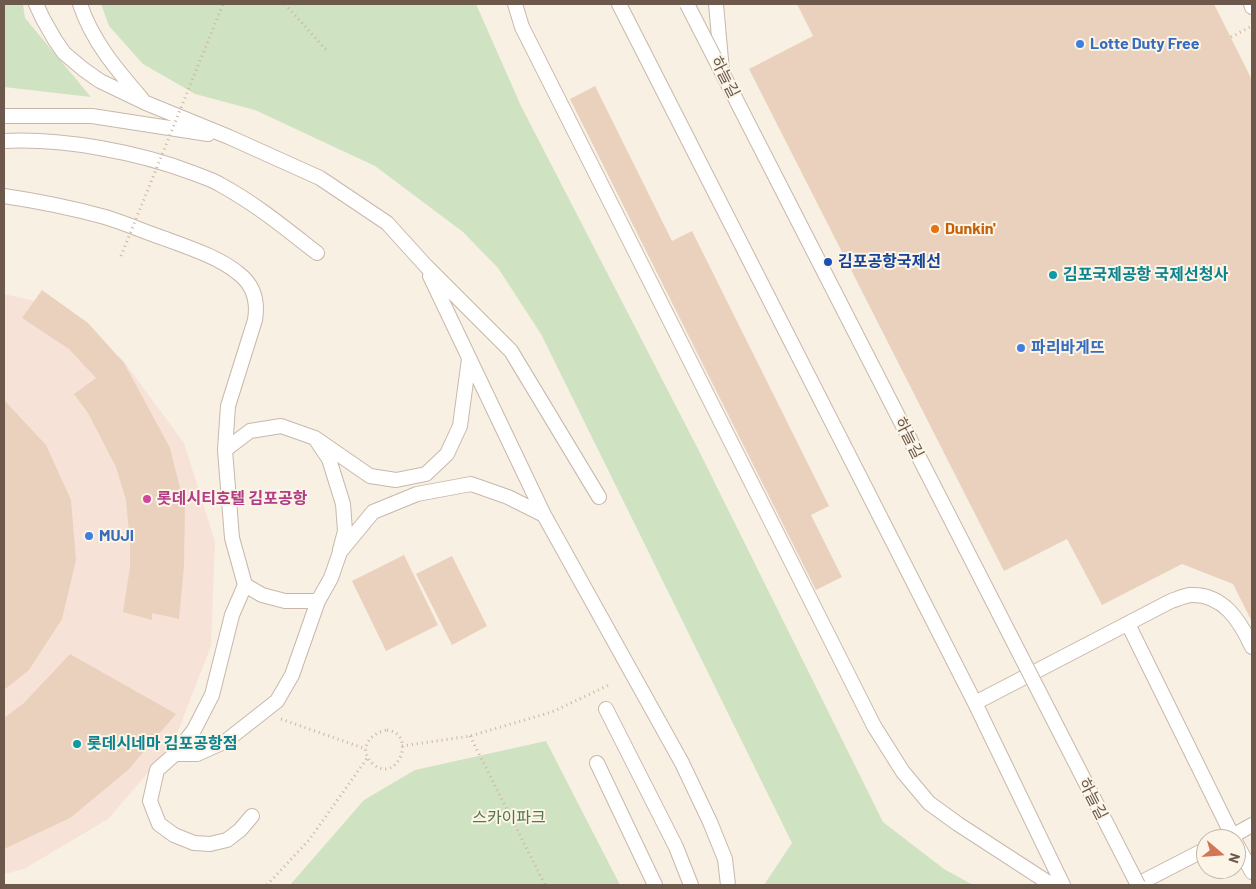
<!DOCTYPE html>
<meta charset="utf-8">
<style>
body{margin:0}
#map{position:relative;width:1256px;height:889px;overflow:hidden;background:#f8f0e2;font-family:Barlow,sans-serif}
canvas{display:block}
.frame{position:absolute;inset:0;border:5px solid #6c594c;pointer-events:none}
.north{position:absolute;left:1196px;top:829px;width:50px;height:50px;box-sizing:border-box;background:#fcf5e7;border:1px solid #c2b7a9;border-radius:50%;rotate:108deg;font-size:14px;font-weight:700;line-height:20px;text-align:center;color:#6c594c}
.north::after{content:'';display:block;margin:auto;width:18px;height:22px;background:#d37656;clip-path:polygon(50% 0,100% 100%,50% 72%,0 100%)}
</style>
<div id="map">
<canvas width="1256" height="889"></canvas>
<div class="frame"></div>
<div class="north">N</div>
</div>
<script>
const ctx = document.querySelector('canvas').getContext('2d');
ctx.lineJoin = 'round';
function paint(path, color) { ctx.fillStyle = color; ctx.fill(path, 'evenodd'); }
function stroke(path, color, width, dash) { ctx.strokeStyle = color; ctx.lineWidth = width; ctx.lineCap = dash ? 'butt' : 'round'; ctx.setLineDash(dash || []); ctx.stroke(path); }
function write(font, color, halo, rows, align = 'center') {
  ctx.font = font + ' Barlow,"Noto Sans KR",sans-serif'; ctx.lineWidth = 4; ctx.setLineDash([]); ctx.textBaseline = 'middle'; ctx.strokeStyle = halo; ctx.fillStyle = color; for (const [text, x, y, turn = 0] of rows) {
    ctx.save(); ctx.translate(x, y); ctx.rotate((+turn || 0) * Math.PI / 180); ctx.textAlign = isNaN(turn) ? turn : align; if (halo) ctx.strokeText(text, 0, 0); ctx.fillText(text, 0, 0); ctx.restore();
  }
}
paint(new Path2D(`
 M4 294 35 301 122 359 184 443 215 542 211 646 173 744 108 819 24 869 4 874Z`), '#f7e2d7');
paint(new Path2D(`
 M4 4H23L25 18 91 97 4 87Z
 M101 4H476L521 106 697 447 883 822 944 869 973 885H764L792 843 541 334 498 268 463 232 375 166 255 110 195 94 143 64 109 26Z
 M546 741 620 885H290L364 800 415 770Z`), '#cfe3c3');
paint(new Path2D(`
 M797 4H1214L1252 80V622L1233 584 1182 564 1102 605 1067 539 1004 571 749 69 813 36Z
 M595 86 672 241 692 231 829 506 811 515 842 577 816 590 570 99Z
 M42 290 88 323 124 363 170 448 185 508 184 566 179 619 152 613V620L123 612 130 567V544L126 500 116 467 88 413 74 394 96 378 69 349 22 318Z
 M4 400 46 445 71 500 76 560 62 619 29 670 4 690Z
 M404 555 438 625 386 651 352 581Z
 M452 556 487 626 452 645 416 574Z
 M70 654 176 714 128 770 70 818 4 849V718L24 703Z`), '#ead1bd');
const service = new Path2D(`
 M36 4 43 19 55 40 64 53 83 69 100 81 146 103 229 137 320 178 387 223 426 266 511 351 599 497
 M80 4C92 41 117 70 142 99
 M515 4 522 27 874 726 903 772 929 803 958 824 1052 885
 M619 4 975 703 1063 885
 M716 4 722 71
 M1251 4 1252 7
 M4 116H92L208 134
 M4 141C63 138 138 152 193 173 203 177 213 180 221 185 256 204 286 229 317 253
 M4 196C38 201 72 208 105 217 125 223 145 232 166 239 190 248 218 257 238 273 254 285 258 302 255 320L228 406 225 450 232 538 245 585 262 595 285 601H318L331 578 340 552 373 512 417 494 471 484 508 497 544 515
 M430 276 544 515 682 763 710 822 725 859 728 885
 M315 438 370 476 396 480 426 474 447 454 460 426 469 359
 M225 450 250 431 281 426 315 438 329 459 343 504 345 531 340 550
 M245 585 232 615 212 695 194 730 175 754 157 770 150 801 159 824 174 835 194 843 210 844 227 840 240 830 252 816
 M1128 624 1234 839
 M975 703 1171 601C1177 599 1184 596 1190 595 1223 593 1240 621 1252 647
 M606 709 676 847 691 885
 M175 754H197L226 741 277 701 292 675 318 601
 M597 763 655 885
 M1227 839 1252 825
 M1236 843 1252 872
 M1136 885 1206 849`);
stroke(service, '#c7b8ab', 16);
stroke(new Path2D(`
 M285 4 327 51
 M1231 37 1252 26
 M281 719 366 749
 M387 730C418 734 397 785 373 764 357 749 370 733 387 730Z
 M470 736 545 885
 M402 746 470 736 552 712 609 685
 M267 885 309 840 368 757`), '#ceb4a1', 3, [1, 4]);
stroke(service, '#fff', 14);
const serviceBridge = new Path2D(`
 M687 4 1138 885`);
stroke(serviceBridge, '#c7b8ab', 16, []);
stroke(new Path2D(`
 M121 256 223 4`), '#ceb4a1', 3, [1, 4]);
stroke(serviceBridge, '#fff', 14);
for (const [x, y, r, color] of [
 [1080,44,5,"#3f7fe0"],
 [935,229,5,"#e8710a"],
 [828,262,5,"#1a4fb4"],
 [1053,275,5,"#0f9aa8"],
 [1021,348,5,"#3f7fe0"],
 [147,499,5,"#d1479c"],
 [89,536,5,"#3f7fe0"],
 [77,744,5,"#0f9aa8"]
]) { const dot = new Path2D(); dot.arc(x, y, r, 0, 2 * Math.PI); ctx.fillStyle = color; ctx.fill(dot); stroke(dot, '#fcf5e7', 2); }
write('bold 16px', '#366cbe', '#fcf5e7', [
 ["Lotte Duty Free",1090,44],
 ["파리바게뜨",1031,348],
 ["MUJI",99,536]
], 'left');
write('16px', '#6c594c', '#fcf5e7', [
 ["하늘길",725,77,63],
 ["하늘길",909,438,63],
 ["하늘길",1093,799,63]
]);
write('bold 16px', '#c56008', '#fcf5e7', [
 ["Dunkin'",945,229]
], 'left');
write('bold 16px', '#164399', '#fcf5e7', [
 ["김포공항국제선",838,262]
], 'left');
write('bold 16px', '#0d838f', '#fcf5e7', [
 ["김포국제공항 국제선청사",1063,275],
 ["롯데시네마 김포공항점",87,744]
], 'left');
write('bold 16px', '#b23c85', '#fcf5e7', [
 ["롯데시티호텔 김포공항",157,499]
], 'left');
write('16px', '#547649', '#fcf5e7', [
 ["스카이파크",509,818]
]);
</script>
